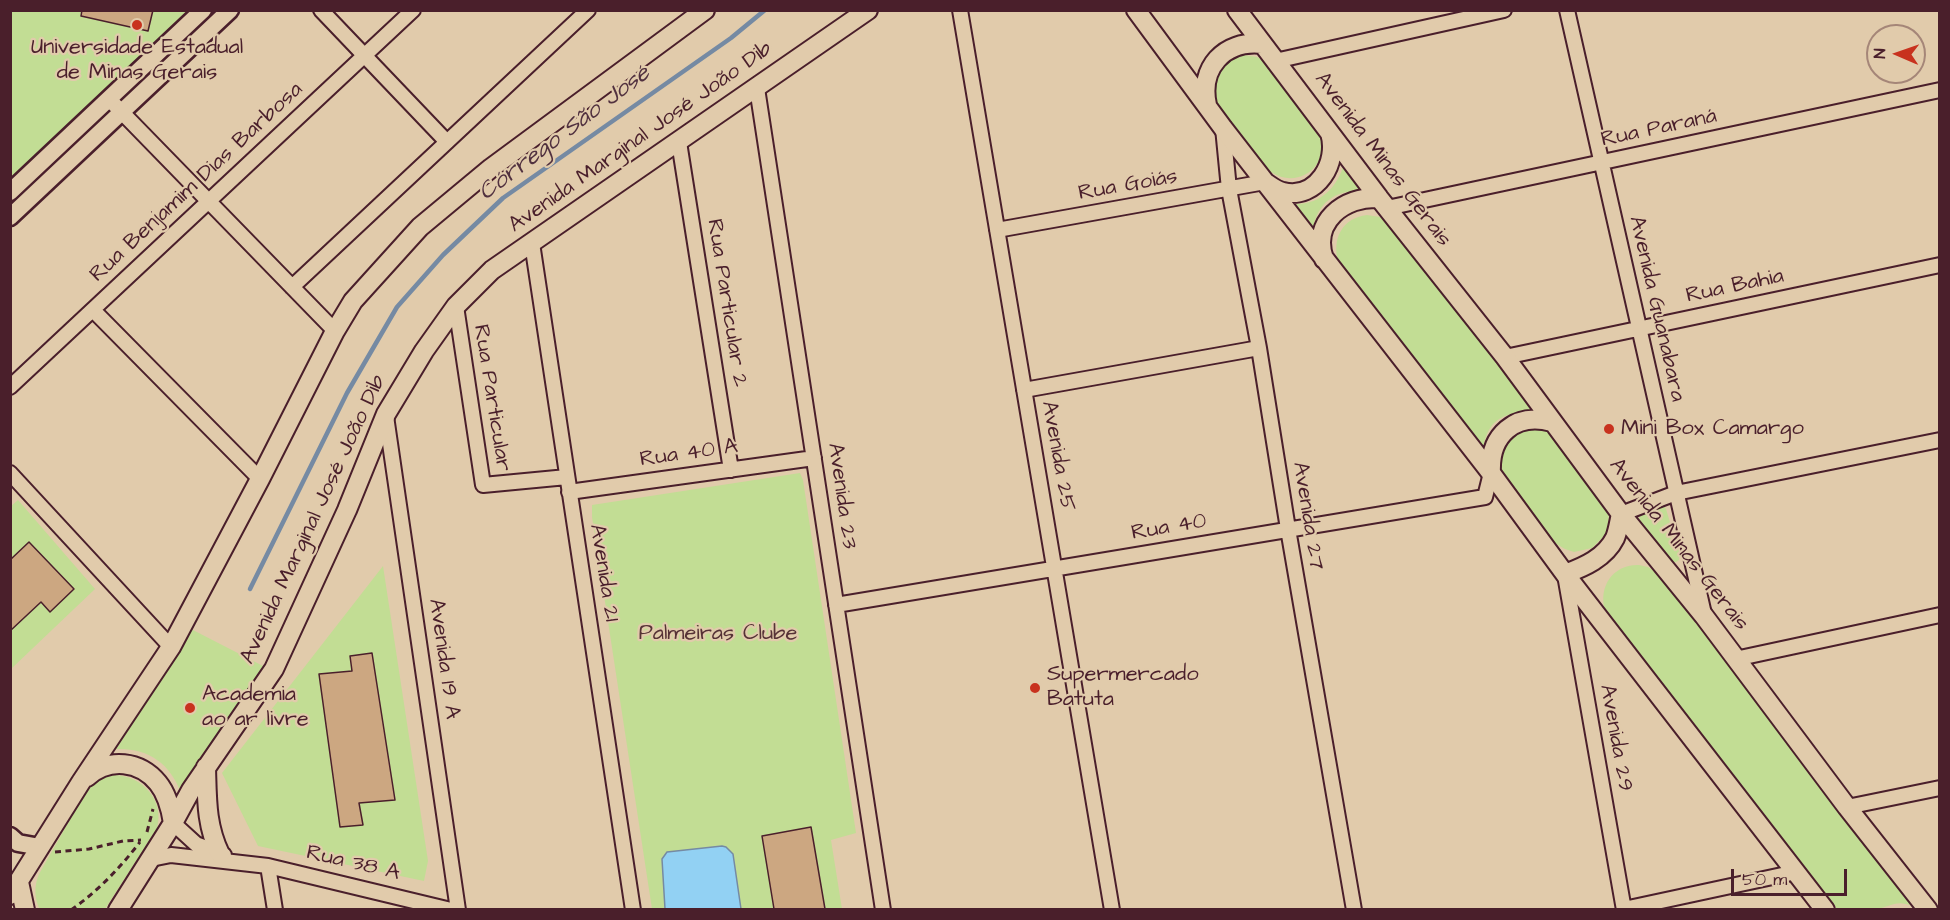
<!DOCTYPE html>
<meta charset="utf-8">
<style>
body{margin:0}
#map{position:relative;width:1950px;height:920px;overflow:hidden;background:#e1cbab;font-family:"Architects Daughter",sans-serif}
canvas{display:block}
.frame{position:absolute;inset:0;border:12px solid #4a1f2b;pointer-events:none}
.north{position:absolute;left:1866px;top:24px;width:60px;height:60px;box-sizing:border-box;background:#e1cbab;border:2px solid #a58678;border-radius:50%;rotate:272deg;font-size:16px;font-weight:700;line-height:24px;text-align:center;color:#4a1f2b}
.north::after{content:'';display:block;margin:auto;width:21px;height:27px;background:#c8321e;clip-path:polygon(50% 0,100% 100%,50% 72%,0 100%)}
.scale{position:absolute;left:1731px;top:869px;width:116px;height:27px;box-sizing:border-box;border:3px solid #4a1f2b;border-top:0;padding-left:8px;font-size:18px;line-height:21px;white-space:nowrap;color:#4a1f2b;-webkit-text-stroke:4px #e1cbab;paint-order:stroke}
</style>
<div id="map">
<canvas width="1950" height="920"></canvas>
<div class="frame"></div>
<div class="north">N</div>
<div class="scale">50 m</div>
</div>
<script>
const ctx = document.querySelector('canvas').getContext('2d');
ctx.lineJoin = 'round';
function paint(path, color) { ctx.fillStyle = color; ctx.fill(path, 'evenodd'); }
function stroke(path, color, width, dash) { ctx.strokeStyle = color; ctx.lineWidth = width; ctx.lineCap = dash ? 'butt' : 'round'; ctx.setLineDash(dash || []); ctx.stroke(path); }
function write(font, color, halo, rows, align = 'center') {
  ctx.font = font + ' "Architects Daughter",sans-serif'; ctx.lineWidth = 4.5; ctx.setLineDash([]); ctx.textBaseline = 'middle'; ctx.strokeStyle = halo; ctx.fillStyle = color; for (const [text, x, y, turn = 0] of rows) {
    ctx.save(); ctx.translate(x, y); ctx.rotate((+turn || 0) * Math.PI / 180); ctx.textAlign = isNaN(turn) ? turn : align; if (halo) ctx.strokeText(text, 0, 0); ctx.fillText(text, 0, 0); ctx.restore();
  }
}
paint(new Path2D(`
 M11 10 187 11 11 178Z
 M1244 55 1257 57 1265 61 1321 135C1330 166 1298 190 1271 172 1262 165 1216 106 1214 98 1209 77 1223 59 1244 55Z
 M1344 164 1365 193C1338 186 1315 204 1313 231L1294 204C1320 205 1337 188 1344 164Z
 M1367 215 1380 217 1391 225 1535 412C1506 412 1488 417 1483 449L1338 261C1332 239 1342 218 1367 215Z
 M1526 428 1543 429 1555 436 1609 512 1608 526 1605 535 1592 548 1574 552 1565 549 1553 542 1501 473 1499 455 1510 436Z
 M800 473 803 480 856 833 831 840 842 909H652L592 517V505Z
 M18 500 95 589 11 669 10 507Z
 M1657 506H1664L1666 509 1680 555 1679 560 1676 562H1672L1639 520 1640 512Z
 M1639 565 1648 567 1659 574 1913 906C1895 899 1891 907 1876 909 1864 911 1849 909 1837 909L1605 610C1598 587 1613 564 1639 565Z
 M383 566 428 861 424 881 258 846 222 773Z
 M191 629 265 667 181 793C170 763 148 748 116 749Z
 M115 775C142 776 165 800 157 828L105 909 40 910C34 898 34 886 39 874L89 786 102 778Z`), '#c2dd94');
const water = new Path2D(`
 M722 846 726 847 733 854 741 909H665L662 859 667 852Z`);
paint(water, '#92d1f3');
stroke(water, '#758aa3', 1.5);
stroke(new Path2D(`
 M250 589 347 393 397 307 443 255 503 198 731 38 765 10`), '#758aa3', 4.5);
const building = new Path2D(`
 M82 10H153L148 31 81 16Z
 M29 542 74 589 50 612 41 602 10 631V560Z
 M372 653 395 800 359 803 363 825 340 827 319 674 352 671 350 656Z
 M811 827 825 909H774L762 836Z`);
paint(building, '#cca781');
stroke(building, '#4a1f2b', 1.5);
const minor = new Path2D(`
 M321 10 447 142
 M960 10 1112 910
 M1567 10 1704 614
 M1275 61 1504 10
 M757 88 883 910
 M109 99 335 331
 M1223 128 1229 189 1259 348 1288 529 1354 910
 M679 142 731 470
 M1387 208 1940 90
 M997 230 1265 182
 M532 243 633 910
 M292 287 588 10
 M456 306 483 485 567 477
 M93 310 260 479
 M1505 357 1940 265
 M10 387 413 10
 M1024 390 1259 348
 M386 416 458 910
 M10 473 171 647
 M569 492 814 458
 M1621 514 1676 493 1940 440
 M1565 575 1624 910
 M836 605 1485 497 1491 473
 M1735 659 1940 615
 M1847 807 1940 788
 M173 823 196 844 224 855
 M151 859 171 855 268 866 451 910
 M268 866 275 910
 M1624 909 1796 872`);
const tertiary = new Path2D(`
 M10 192 203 10
 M10 217 230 10
 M10 836 18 843 40 847`);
const secondary = new Path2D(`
 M1136 10 1223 128 1491 473 1565 574 1825 910
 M1237 10 1379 198 1505 357 1621 514 1704 616 1847 807 1928 910
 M1207 105C1199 68 1224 40 1262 44
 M1266 183C1271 186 1277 191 1283 192 1317 200 1339 162 1330 133
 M1324 259C1311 222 1344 196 1379 198
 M1491 473C1489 435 1515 412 1552 422
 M1565 574C1584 567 1605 558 1615 538 1618 531 1619 522 1621 514
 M206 767C207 799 206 825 220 854
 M87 777C109 757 140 761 158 783 167 794 171 810 173 823
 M19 882 25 910
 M10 895 81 782 171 647 260 479 335 331 353 301 420 227 491 168 705 10
 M118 910 173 823 191 790 274 669 347 510 386 414 424 351 456 306 492 270 868 10`);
stroke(minor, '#4a1f2b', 18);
stroke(tertiary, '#4a1f2b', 21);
stroke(secondary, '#4a1f2b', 22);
stroke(new Path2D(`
 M147 832 153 809
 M55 852 89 849 123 841 141 840
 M71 910C98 891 120 868 140 842`), '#4a1f2b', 3, [6, 4.5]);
stroke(minor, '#e1cbab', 14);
stroke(tertiary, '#e1cbab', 16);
stroke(secondary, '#e1cbab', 18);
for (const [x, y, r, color] of [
 [137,25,6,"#c8321e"],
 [1609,429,6,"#c8321e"],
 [1035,688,6,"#c8321e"],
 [190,708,6,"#c8321e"]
]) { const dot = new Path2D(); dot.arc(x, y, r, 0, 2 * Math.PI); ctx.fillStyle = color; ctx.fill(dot); stroke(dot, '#e1cbab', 2); }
write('22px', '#4a1f2b', '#e1cbab', [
 ["Universidade Estadual",137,48,"center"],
 ["de Minas Gerais",137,73,"center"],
 ["Mini Box Camargo",1621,429],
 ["Supermercado",1047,675],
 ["Batuta",1047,700],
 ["Academia",202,695],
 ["ao ar livre",202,720]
], 'left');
write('22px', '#4a1f2b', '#e1cbab', [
 ["Rua Paraná",1659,129,-12],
 ["Avenida Marginal José João Dib",641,138,-35],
 ["Avenida Minas Gerais",1382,160,53],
 ["Rua Benjamim Dias Barbosa",197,183,-43],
 ["Rua Goiás",1128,186,-10],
 ["Rua Bahia",1735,287,-12],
 ["Rua Particular 2",726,303,81],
 ["Avenida Guanabara",1656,309,77],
 ["Rua Particular",491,398,81],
 ["Rua 40 A",689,454,-8],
 ["Avenida 25",1057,456,80],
 ["Avenida 23",841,496,82],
 ["Avenida 27",1307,516,81],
 ["Avenida Marginal José João Dib",314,520,-65],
 ["Rua 40",1169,528,-10],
 ["Avenida Minas Gerais",1678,545,52],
 ["Avenida 21",603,573,81],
 ["Avenida 19 A",443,659,82],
 ["Avenida 29",1615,738,80],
 ["Rua 38 A",353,864,13]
]);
write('22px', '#563236', '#e1cbab', [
 ["Palmeiras Clube",718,634]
]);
write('italic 24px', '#51313f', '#e1cbab', [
 ["Córrego São José",565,134,-37]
]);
</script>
